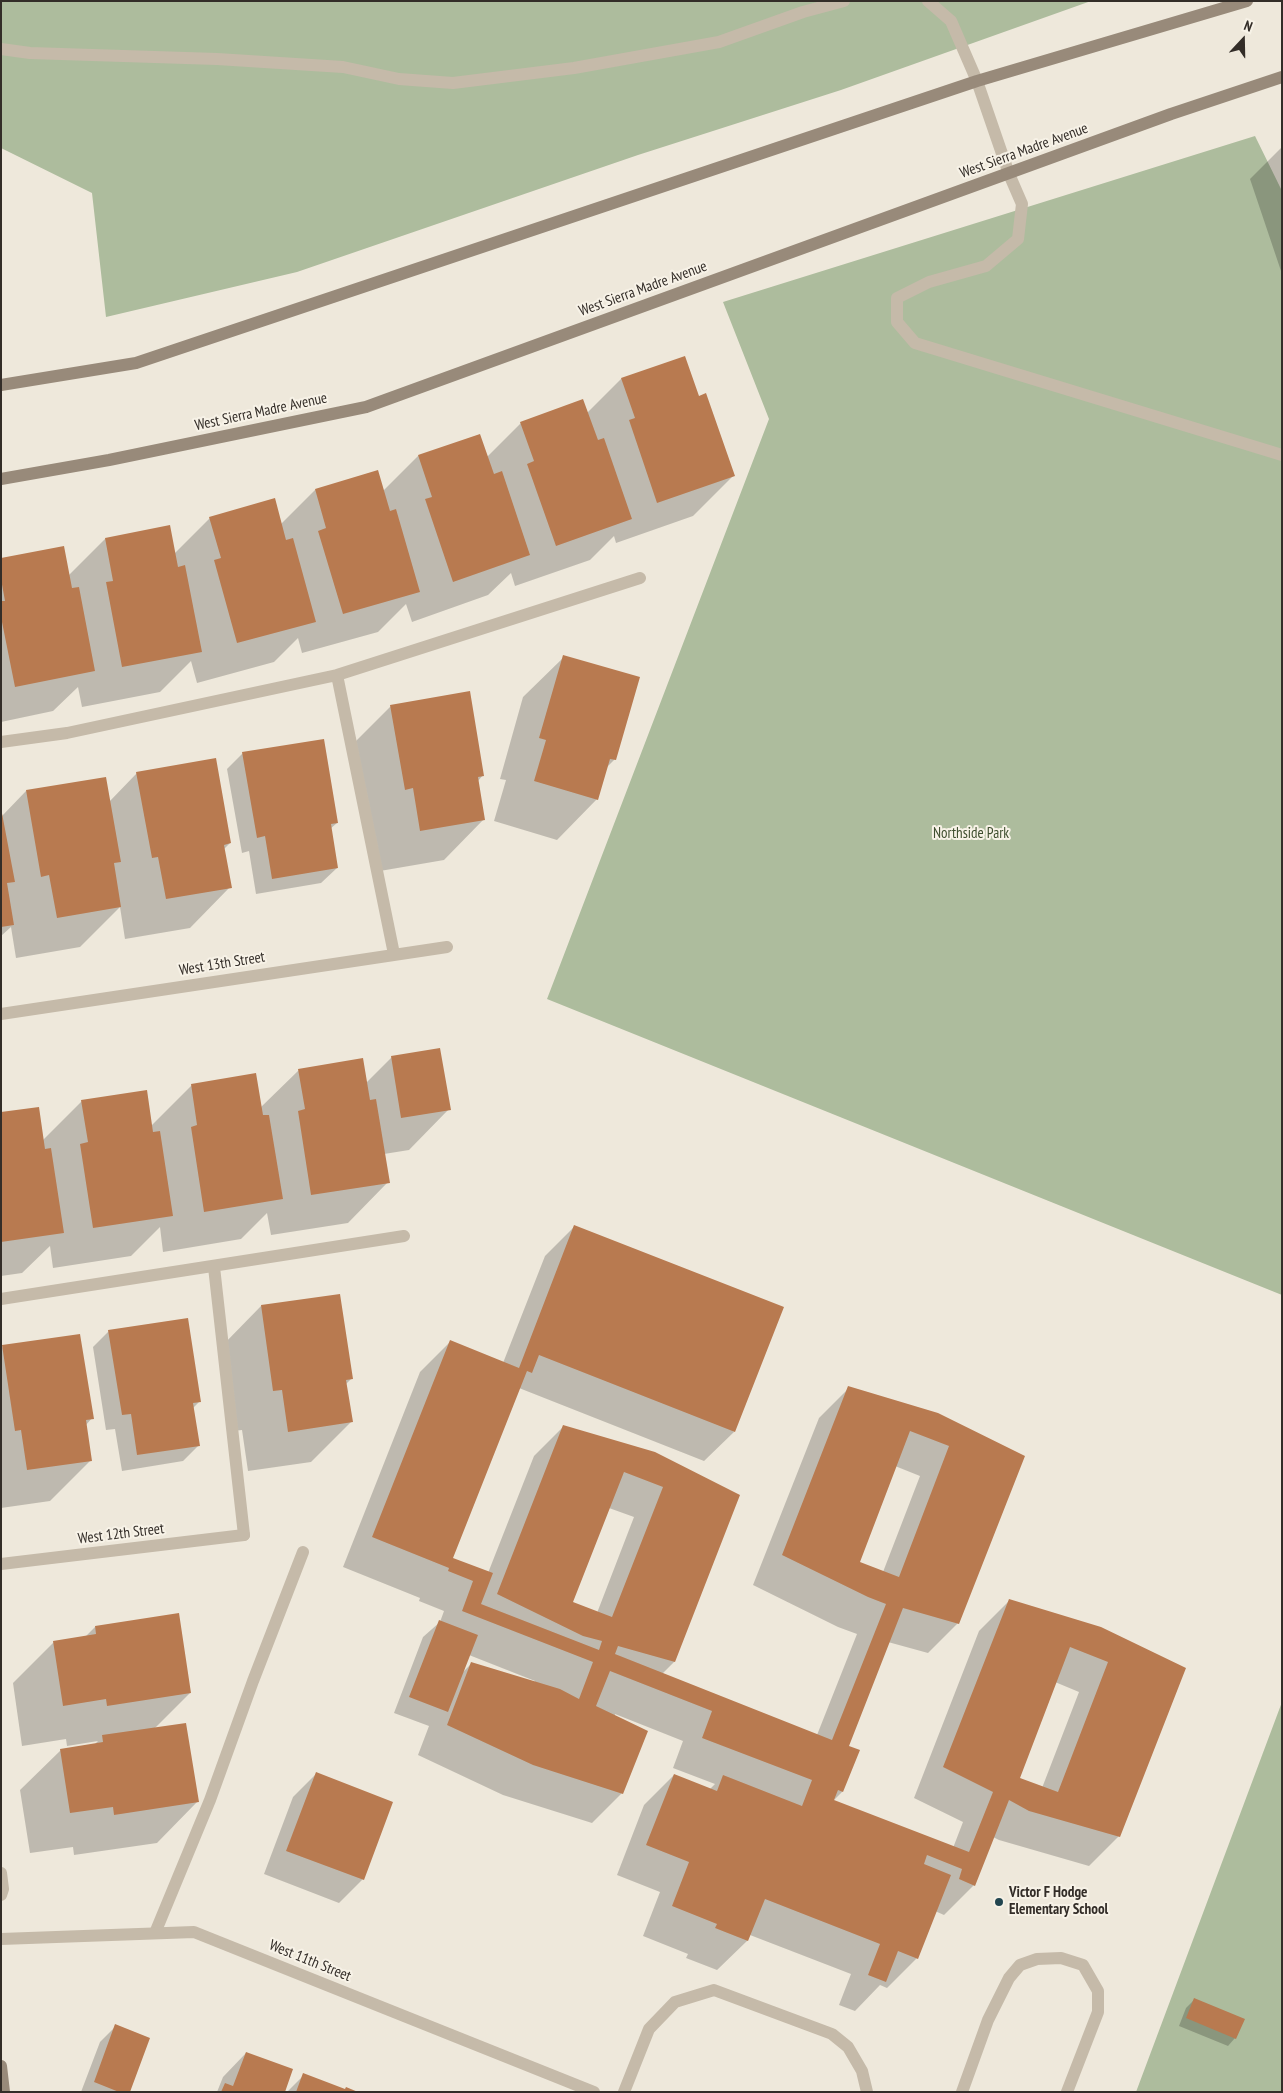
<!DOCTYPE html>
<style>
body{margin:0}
#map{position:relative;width:1283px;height:2093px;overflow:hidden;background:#eee8db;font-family:"PT Sans Narrow",sans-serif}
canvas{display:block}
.frame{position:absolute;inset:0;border:2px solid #332d28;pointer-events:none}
.north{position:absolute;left:1218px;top:15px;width:50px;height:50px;-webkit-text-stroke:4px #f7f2e7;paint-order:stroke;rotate:21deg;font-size:14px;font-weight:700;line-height:20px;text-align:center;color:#332d28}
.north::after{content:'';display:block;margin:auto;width:18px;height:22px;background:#332d28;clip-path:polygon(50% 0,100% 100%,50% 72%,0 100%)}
</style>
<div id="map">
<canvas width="1283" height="2093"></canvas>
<div class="frame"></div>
<div class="north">N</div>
</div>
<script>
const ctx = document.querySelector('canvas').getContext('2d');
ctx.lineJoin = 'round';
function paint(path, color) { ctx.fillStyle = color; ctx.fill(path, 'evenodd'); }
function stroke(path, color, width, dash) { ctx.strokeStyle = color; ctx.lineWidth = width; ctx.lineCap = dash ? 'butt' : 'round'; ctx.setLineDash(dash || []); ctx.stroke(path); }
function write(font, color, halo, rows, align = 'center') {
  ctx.font = font + ' "PT Sans Narrow",sans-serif'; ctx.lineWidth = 4; ctx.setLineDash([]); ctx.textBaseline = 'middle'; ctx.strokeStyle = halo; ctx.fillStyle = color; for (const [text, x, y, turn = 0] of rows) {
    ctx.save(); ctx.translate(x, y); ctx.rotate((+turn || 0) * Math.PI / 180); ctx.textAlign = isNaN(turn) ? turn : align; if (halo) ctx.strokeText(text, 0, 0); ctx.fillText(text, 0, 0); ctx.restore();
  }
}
paint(new Path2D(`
 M1 1H1091L841 90 638 155 297 272 106 317 92 193 1 148Z
 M1255 136 1282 191V1295L547 999 769 419 723 302Z
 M1282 1702V2092H1136Z`), '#adbc9d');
paint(new Path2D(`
 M1282 147V270L1281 271 1250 179Z
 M684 357 698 397 733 476 693 516 616 543 614 536 590 560 515 586 511 573 488 595 412 622 406 604 378 632 302 653 298 638 274 662 197 683 191 661 160 692 82 707 78 687 53 711 1 722V559L68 576 105 539 169 526 174 554 210 518 280 525 315 490 383 491 418 456 479 435 487 457 521 423 587 413 621 379Z
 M564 657 615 759 606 768 597 799 557 840 494 821 506 780 500 779 523 697Z
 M391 706 483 775 478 781 484 819 444 860 380 871 350 747Z
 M243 753 337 823 330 829 337 868 321 883 256 894 249 851 242 853 227 769Z
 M137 773 230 843 224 849 230 887 190 928 125 939 120 907 80 947 16 958 11 927 1 936V809L2 816 26 791 109 802Z
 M392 1057 449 1109 409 1150 384 1154 388 1182 348 1223 271 1235 267 1213 241 1239 163 1252 160 1227 131 1256 53 1268 50 1246 22 1273 1 1276V1114L43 1140 82 1101 151 1126 192 1085 260 1108 299 1070 366 1083Z
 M575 1226 734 1432 704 1461 519 1388 451 1558 488 1573 534 1456 564 1426 739 1495 674 1662 662 1674 817 1735 857 1634 838 1627 753 1585 819 1418 849 1388 1023 1456 958 1623 928 1653 888 1642 847 1747 858 1751 842 1792 833 1801 953 1848 963 1822 914 1798 979 1631 1009 1601 1184 1668 1119 1836 1089 1866 999 1840 993 1837 974 1885 944 1915 935 1911 917 1958 887 1988 880 1985 855 2011 839 2005 851 1974 750 1935 747 1941 717 1970 686 1958 688 1954 643 1936 660 1892 617 1875 644 1805 674 1775 710 1789 715 1784 673 1768 683 1741 615 1714 622 1793 592 1823 503 1795 418 1755 429 1726 394 1713 423 1637 440 1622 444 1611 419 1601 420 1598 343 1567 420 1372 450 1342 503 1363 545 1256ZM895 1466 920 1476 883 1572 858 1562ZM609 1508 634 1517 597 1613 572 1603ZM469 1655 535 1681 534 1683 471 1664 461 1674ZM1055 1682 1079 1692 1042 1788 1018 1778Z
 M339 1295 352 1378 346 1384 351 1422 311 1462 248 1471 242 1430 233 1431 221 1347 261 1306Z
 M109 1331 200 1401 193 1408 198 1446 183 1461 122 1471 115 1429 106 1430 93 1347Z
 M2 1347 92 1418 86 1425 91 1460 50 1501 1 1508Z
 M95 1627 190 1693 154 1729 197 1802 157 1843 74 1855 73 1847 30 1853 20 1790 61 1750 94 1745 98 1741 67 1746 66 1739 22 1746 13 1683 54 1642 85 1637Z
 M316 1774 363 1879 339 1903 264 1874 293 1797Z
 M1194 2000 1235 2038 1228 2046 1179 2026 1186 2008Z
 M116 2026 128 2092H81L100 2042Z
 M246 2053 283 2092H217L223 2077Z
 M304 2075 352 2092H287Z`), '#0003');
paint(new Path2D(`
 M685 356 699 396 706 393 735 476 657 503 629 420 635 418 621 378Z
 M583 399 598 440 604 438 632 519 556 546 527 464 534 461 520 422Z
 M480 434 494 474 502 471 530 555 453 582 425 499 432 497 418 455Z
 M378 470 390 511 396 509 420 592 343 614 318 531 326 528 315 489Z
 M275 498 286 540 293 538 316 622 237 643 214 560 221 558 209 517Z
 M170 525 178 567 185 565 202 652 122 667 106 582 113 581 105 538Z
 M64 546 72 588 79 587 95 671 15 687 1 617V601H5L1 579V558Z
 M563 655 640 677 616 760 610 759 598 800 534 781 546 740 539 738Z
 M470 691 484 776 478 777 485 820 420 831 413 788 405 790 390 705Z
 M324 739 338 823 331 824 338 868 272 879 265 836 257 838 242 752Z
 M216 758 231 843 224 845 232 888 166 899 158 857 152 858 136 772Z
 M106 777 121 862 114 863 121 907 57 918 49 875 41 877 26 790Z
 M1 808 15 882 7 883 14 925 1 927Z
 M440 1048 451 1110 401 1118 391 1056Z
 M363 1058 370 1100 376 1099 390 1183 311 1195 298 1111 305 1109 298 1069Z
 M256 1073 263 1115H269L283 1199 204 1212 191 1127 197 1125 191 1084Z
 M147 1090 153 1132 160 1131 173 1216 93 1228 80 1144 88 1142 81 1100Z
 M39 1107 45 1149 51 1148 64 1233 1 1242V1112Z
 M574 1225 784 1307 735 1432 539 1355 532 1373 527 1371 453 1558 493 1573 481 1604 599 1650 602 1641 583 1636 497 1594 563 1425 655 1452 740 1495 675 1662 618 1646 615 1654 832 1740 886 1604 868 1597 782 1555 848 1386 938 1413 1025 1456 959 1624 903 1608 849 1746 860 1750 843 1792 838 1790 834 1800 969 1852 993 1792 943 1767 1009 1599 1101 1627 1186 1668 1120 1837 1029 1811 1009 1800 975 1886 959 1879 962 1869 927 1855 924 1864 951 1875 918 1959 898 1951 886 1982 868 1975 880 1944 765 1899 748 1941 715 1928 717 1924 672 1906 689 1862 646 1845 674 1774 717 1791 723 1775 802 1806 812 1780 702 1738 712 1711 610 1671 596 1706 648 1731 623 1794 533 1765 447 1725 471 1662 560 1689 579 1699 593 1662 462 1611 473 1581 448 1571 449 1568 372 1537 450 1340 519 1368ZM910 1431 949 1446 899 1577 860 1562ZM624 1472 663 1487 612 1617 573 1602ZM1070 1647 1108 1662 1058 1792 1020 1778Z
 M340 1294 353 1379 346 1380 353 1422 288 1432 282 1390 273 1391 261 1305Z
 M188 1318 201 1402 193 1403 200 1446 137 1455 131 1414 122 1415 108 1330Z
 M80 1334 94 1419 86 1420 92 1461 27 1470 21 1430 15 1431 2 1345Z
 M179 1613 191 1693 107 1706 106 1699 63 1706 53 1641 96 1634 95 1626Z
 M439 1620 478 1635 448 1712 409 1697Z
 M186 1723 199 1802 114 1815 113 1807 70 1813 60 1749 103 1742 102 1735Z
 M316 1772 393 1802 364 1880 286 1851Z
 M1194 1998 1245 2019 1236 2039 1186 2018Z
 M115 2024 150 2038 130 2092H119L94 2082Z
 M246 2052 293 2069 285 2092H221L225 2083 233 2086Z
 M303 2073 345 2089 346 2087 358 2092H296Z`), '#b87a50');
stroke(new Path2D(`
 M928 1 951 21 977 81 1009 174 1022 204 1018 239 986 266 929 282 897 298V322L915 343 1282 455
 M1 49 30 53 217 59 343 67 399 79 453 83 574 68 719 42 803 12 844 1
 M337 675 394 954
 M1 742 67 733 337 675 640 578
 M214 1267 244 1535
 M1 1299 404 1236
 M155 1933 210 1800 253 1681 303 1552
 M624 2092 649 2029 675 2002 714 1990 832 2034 848 2047 862 2071 867 2092
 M962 2092 988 2020 1009 1978 1020 1965 1037 1959 1061 1958 1083 1965 1098 1991V2012L1067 2092`), '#c5baa9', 12);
stroke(new Path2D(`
 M1 1014 447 947
 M1 1564 244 1535
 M1 1873 3 1889 1 1895
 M1 1939 194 1932 594 2092`), '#c5baa9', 12);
stroke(new Path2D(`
 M1 385 136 363 977 81 1247 1
 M1 479 109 460 366 407 1171 114 1282 77
 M1 2066 4 2092`), '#988a7a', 12);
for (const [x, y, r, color] of [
 [999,1902,5,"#22454f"]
]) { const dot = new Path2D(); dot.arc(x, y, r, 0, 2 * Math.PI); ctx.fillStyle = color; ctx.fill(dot); stroke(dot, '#f7f2e7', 2); }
write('15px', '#332d28', '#f7f2e7', [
 ["West Sierra Madre Avenue",1024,151,-20],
 ["West Sierra Madre Avenue",643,289,-20],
 ["West Sierra Madre Avenue",261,412,-12],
 ["West 13th Street",222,964,-9],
 ["West 12th Street",121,1534,-7],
 ["West 11th Street",310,1961,22]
]);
write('15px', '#3e4e2e', '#f7f2e7', [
 ["Northside Park",971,834]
]);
write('bold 15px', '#332d28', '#f7f2e7', [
 ["Victor F Hodge",1009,1893],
 ["Elementary School",1009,1910]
], 'left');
</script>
